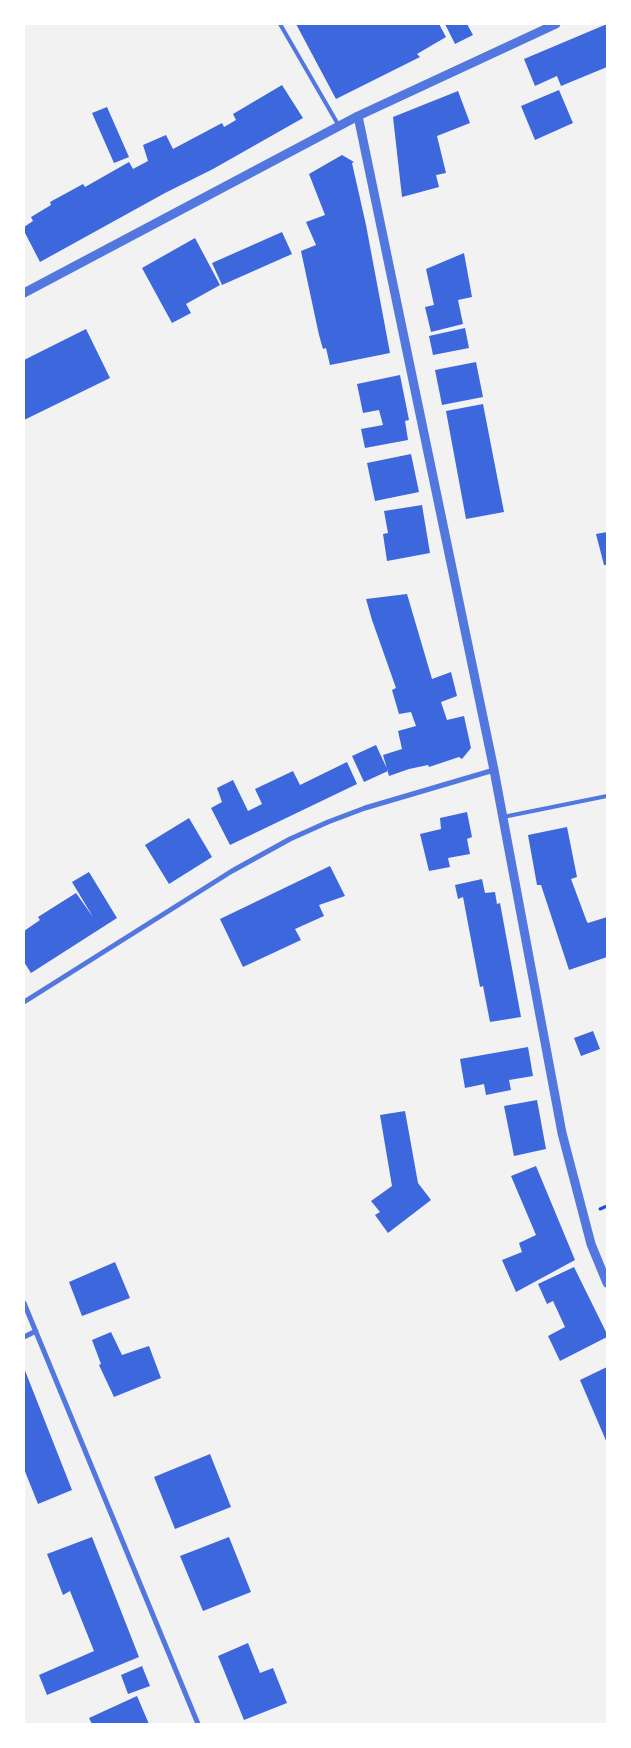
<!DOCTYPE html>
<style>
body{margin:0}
#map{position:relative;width:631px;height:1748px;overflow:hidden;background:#f2f2f2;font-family:"Golos Text",sans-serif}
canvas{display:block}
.frame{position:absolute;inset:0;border:25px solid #fff;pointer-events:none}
</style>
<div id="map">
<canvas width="631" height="1748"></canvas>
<div class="frame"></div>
</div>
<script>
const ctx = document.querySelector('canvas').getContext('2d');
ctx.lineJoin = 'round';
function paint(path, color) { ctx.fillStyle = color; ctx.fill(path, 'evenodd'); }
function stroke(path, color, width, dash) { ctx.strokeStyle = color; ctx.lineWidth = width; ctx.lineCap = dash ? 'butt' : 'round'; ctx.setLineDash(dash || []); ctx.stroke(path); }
paint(new Path2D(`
 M296 24H439L446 37 417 54 420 57 336 99Z
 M445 24H467L473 35 455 44Z
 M607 24V48L606 49 607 53V67L561 86 557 76 535 86 524 59Z
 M282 85 303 118 213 169 165 193 40 262 24 231V227L33 221 31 217 51 205 50 202 83 184 85 187 129 162 133 169 148 161 143 145 166 135 173 149 222 123 224 127 236 120 233 114Z
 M559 90 573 123 535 140 521 106Z
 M458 91 470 123 437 136 446 173 436 175 439 187 402 197 393 117Z
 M107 107 129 157 114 163 92 113Z
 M342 155 354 162 352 163 366 225 390 353 330 365 326 348 323 349 319 335 301 251 316 245 306 222 325 215 309 174Z
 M282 232 292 254 222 285 212 263Z
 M195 238 220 285 186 304 191 313 172 323 142 268Z
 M464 253 472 297 458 300 463 324 431 332 425 307 434 305 426 269Z
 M465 328 469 348 433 355 429 336Z
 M86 329 110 378 24 420V360Z
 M476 362 483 397 442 405 435 370Z
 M400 375 409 420 405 421 408 440 365 448 361 429 383 425 379 410 363 413 357 384Z
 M483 404 504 512 466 519 446 411Z
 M411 454 419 492 375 501 367 463Z
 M422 505 430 553 387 561 383 534 388 533 384 511Z
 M607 532V565H604L596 534Z
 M407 594 432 679 451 672 457 696 441 702 447 720 464 716 471 748 462 759 459 757 429 767 428 765 409 769 389 776 383 755 402 749 398 731 416 726 411 712 399 714 392 690 396 688 372 620 366 599Z
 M376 745 388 771 364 782 352 756Z
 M347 762 357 784 230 845 211 808 222 802 217 788 233 780 248 811 262 804 255 789 293 771 300 785Z
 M467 812 472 837 467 839 470 854 448 858 450 867 429 871 420 834 441 829 440 818Z
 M189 818 212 857 169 884 145 845Z
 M567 827 577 877 571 879 587 922 588 923 607 917V957L569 970 541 885H537L528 835Z
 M330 866 345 896 319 905 324 916 295 929 301 940 243 967 220 919Z
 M89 872 117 918 31 973 24 962V931L40 920 38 917 76 893 93 917 72 882Z
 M482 879 485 893 495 892 497 904 500 903 521 1017 490 1022 483 986 480 987 463 897 458 899 455 885Z
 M593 1031 600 1049 581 1056 574 1038Z
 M528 1047 533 1076 509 1080 511 1090 486 1095 484 1084 465 1088 460 1059Z
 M537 1100 546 1149 514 1156 504 1106Z
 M405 1111 418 1183 431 1200 388 1233 375 1215 380 1212 371 1201 392 1186 380 1115Z
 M536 1166 575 1260 516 1292 502 1260 522 1252 519 1243 536 1235 511 1176Z
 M115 1262 130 1298 82 1316 69 1282Z
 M574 1267 607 1334V1337L560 1361 548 1336 565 1327 553 1301 547 1304 538 1284Z
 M111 1332 122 1355 149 1346 161 1378 114 1397 99 1365 101 1364 92 1340Z
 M607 1367V1443L580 1380Z
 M24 1368 72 1490 38 1504 24 1469Z
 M210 1454 231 1507 175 1529 154 1477Z
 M92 1537 139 1657 47 1695 39 1675 94 1651 70 1591 63 1595 47 1554Z
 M229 1537 251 1592 203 1611 180 1556Z
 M248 1643 260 1673 273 1668 287 1703 244 1720 218 1656Z
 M142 1666 150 1686 128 1694 121 1675Z
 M137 1696 149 1724H92L89 1718Z`), '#3d67dc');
stroke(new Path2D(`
 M600 1209 607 1206`), '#1d4ed8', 3);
stroke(new Path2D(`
 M280 24 339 126
 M503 817 607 796`), '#5277de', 4);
stroke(new Path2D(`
 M24 1002 232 871 290 839 328 822 365 808 494 770
 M24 1303 198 1724
 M24 1337 36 1331`), '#5277de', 5);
stroke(new Path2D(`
 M358 116 494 770 562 1133 591 1244 607 1283
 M24 293 358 116 556 24`), '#5277de', 9);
</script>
